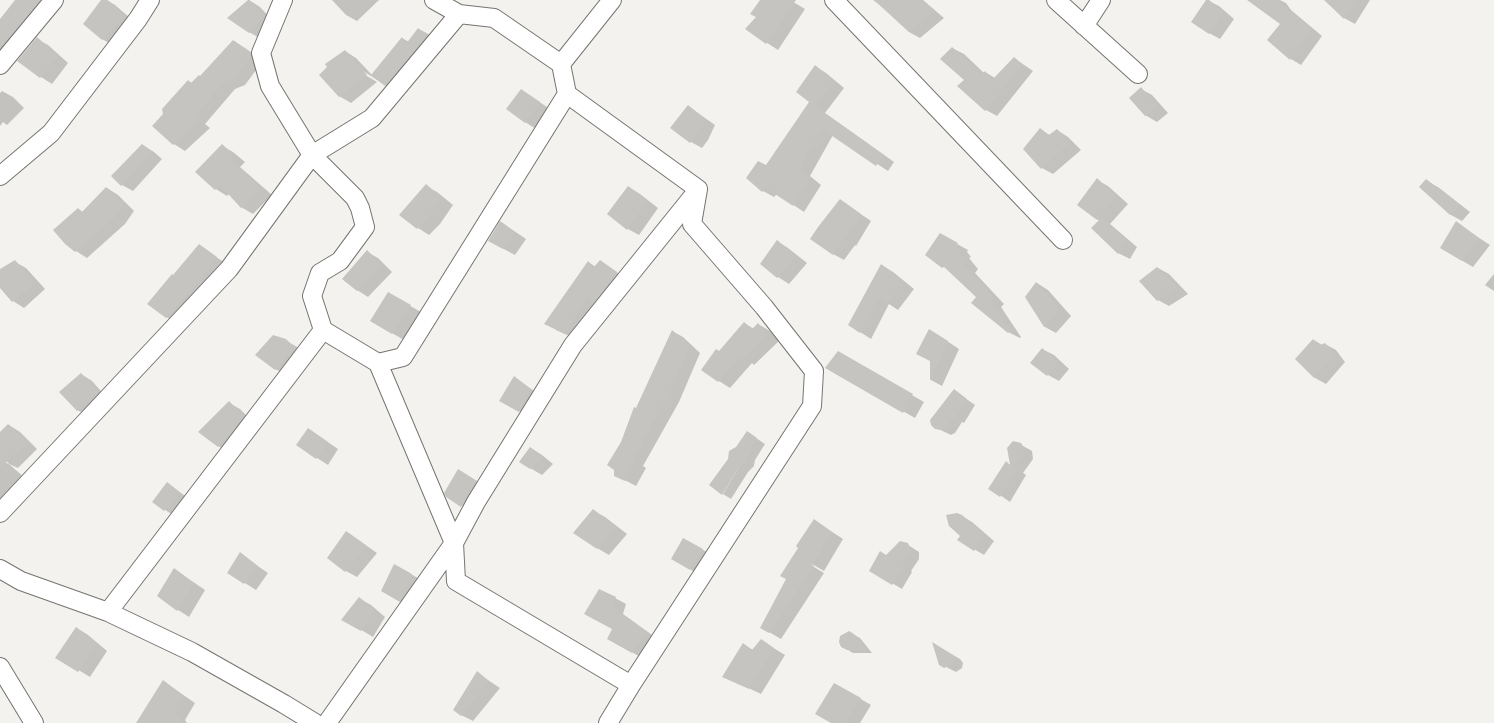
<!DOCTYPE html>
<style>
body{margin:0}
canvas{display:block;background:#f4f2ef}
</style>
<canvas width="1494" height="723"></canvas>
<script>
const ctx = document.querySelector('canvas').getContext('2d');
ctx.lineJoin = 'round';
function paint(path, color) { ctx.fillStyle = color; ctx.fill(path, 'evenodd'); }
function stroke(path, color, width, dash) { ctx.strokeStyle = color; ctx.lineWidth = width; ctx.lineCap = dash ? 'butt' : 'round'; ctx.setLineDash(dash || []); ctx.stroke(path); }
paint(new Path2D(`
 M16 0H57L0 71V21Z
 M102 0H107L115 5 136 23 114 46 102 39Z
 M249 0 260 7 275 23 261 39 249 32Z
 M332 0H379L357 21 346 15Z
 M761 0H790L805 9 778 50 746 29 757 17Z
 M873 0H923L944 18 920 38 909 32 880 5Z
 M1207 0 1219 6 1234 19 1220 39 1209 33Z
 M1263 0H1280L1286 3 1291 10 1322 36 1301 65 1291 59 1269 40 1282 23Z
 M1339 0H1370L1355 24 1344 18Z
 M419 29 430 35 396 92 363 71 362 73 377 82 351 103 339 96 345 51 356 58 372 75 402 38 409 42Z
 M37 39 48 45 68 63 52 84 41 77Z
 M234 41 245 48 262 60V62L245 85 235 89 205 124 210 128 185 151 174 144 164 115 188 81 192 83 200 77Z
 M952 48 964 54 984 73 985 72 995 78 1014 58 1033 71 997 116 986 110 966 80Z
 M815 66 826 73 844 88 825 113 894 162 888 171 833 135 810 176 821 185 804 212 777 194 774 197 763 191 766 167 811 102Z
 M1141 89 1152 95 1168 113 1157 122 1145 115Z
 M2 91 13 97 24 108 7 125 3 122 0 126V93Z
 M532 97 550 109 536 129 525 122Z
 M688 106 715 125 708 140 702 148 691 142Z
 M1040 130 1050 135 1057 130 1068 137 1081 150 1053 174 1042 168Z
 M143 145 154 152 162 159 133 191 122 185Z
 M222 146 233 152 245 162 240 167 272 195 253 214 241 207 229 194 227 196 216 189Z
 M1097 180 1108 186 1128 204 1110 224 1137 247 1130 259 1118 253 1100 221 1097 219Z
 M1426 181 1438 187 1470 212 1462 221 1451 215 1421 187Z
 M426 186 437 192 453 205 440 224 429 235 418 228Z
 M629 187 640 194 658 208 639 235 628 229Z
 M107 188 118 195 134 211 125 224 87 258 76 251 78 209 83 212Z
 M840 200 871 221 856 246 855 245 844 260 833 254Z
 M501 222 526 239 515 255 500 247Z
 M1456 223 1490 245 1473 267 1441 248Z
 M941 235 968 250 967 252 971 257 969 258 978 269 975 273 1004 304 1001 307 1021 337 1020 338 1008 332 977 297 952 272 926 255Z
 M777 241 788 248 807 263 789 284 778 277 761 264Z
 M199 246 227 264 177 323 166 317Z
 M367 252 378 258 392 272 368 297 357 290Z
 M600 261 627 279 576 339 556 330 588 262 596 267Z
 M15 262 26 268 45 289 24 308 13 301 0 287V277Z
 M882 265 893 272 914 289 898 310 889 304 871 339 860 332Z
 M1158 268 1169 274 1188 294 1169 306 1158 300Z
 M1494 274V291L1485 285Z
 M1037 283 1048 290 1071 316 1056 333 1045 327 1026 297Z
 M389 294 421 312 404 340 371 321Z
 M744 323 754 329 758 324 770 331 779 341 754 365 752 363 730 388 719 381V352Z
 M672 331 683 337 700 353 679 402 643 466 646 468 636 486 615 475 622 442Z
 M941 337 959 349 942 386 931 380V361Z
 M285 340 297 347 305 355 287 375 275 369Z
 M1314 340 1322 345 1325 344 1336 350 1345 362 1326 384 1315 378 1296 359Z
 M1042 349 1054 355 1069 369 1059 381 1048 375Z
 M838 353 924 402 915 418 826 367Z
 M81 374 92 381 108 399 89 416 77 410Z
 M514 378 542 396 531 418 500 400Z
 M955 391 975 405 964 423 962 422 955 433 951 435 934 427Z
 M229 403 240 409 254 423 229 453 218 446Z
 M9 425 20 432 37 449 18 468 9 464 25 478 0 508V462L2 460 10 465 0 454V434Z
 M319 436 338 449 328 465 297 445Z
 M756 438 765 444 755 460 754 466 748 472 731 499 723 494Z
 M1016 442 1032 451 1033 459 1023 473 1026 475 1010 502 990 488 1006 463 1012 466Z
 M531 448 542 455 553 464 542 475 520 462Z
 M470 477 487 488 473 512 447 496Z
 M168 484 191 500 176 517 153 502Z
 M594 511 605 517 627 534 609 555 597 548Z
 M962 516 972 522 994 541 984 555 959 540 962 536Z
 M814 520 843 539 824 571 810 563 809 564 824 573 781 639 762 628 787 579 800 548Z
 M347 532 377 553 357 577 346 571Z
 M684 539 714 556 701 576 672 558Z
 M905 543 919 552V559L911 571 912 572 902 589 870 570 887 555Z
 M240 554 268 573 256 590 229 573Z
 M395 565 423 581 411 608 382 591Z
 M174 569 205 590 189 617 178 610 159 596Z
 M615 598 626 604 623 614 659 640 644 659 619 645 613 629 596 620Z
 M360 599 371 605 385 617 373 637 343 619Z
 M77 628 88 635 107 651 90 677 57 657Z
 M851 633 860 638 872 653H853L842 646Z
 M743 644 753 650 772 647 785 655 761 694 723 676Z
 M934 644 960 659 963 663 962 668 956 672 940 664Z
 M477 673 500 688 473 721 461 715Z
 M163 681 195 703 185 720 187 723H137Z
 M835 684 871 705 860 723H833Z`), '#0003');
paint(new Path2D(`
 M15 0H40L0 49V19Z
 M101 0H107L125 16 102 40 83 24Z
 M248 0H249L265 16 249 33 227 18Z
 M760 0H796L766 44 745 29 756 17 750 14Z
 M874 0H921L934 11 909 32Z
 M1206 0H1209L1223 12 1209 34 1191 22Z
 M1247 0H1279L1281 3 1312 29 1290 60 1267 40 1280 24Z
 M1324 0H1355L1344 19Z
 M418 28 427 36 385 86 371 75 402 37 406 44Z
 M37 37 58 56 40 78 17 61Z
 M233 40 251 53V55L234 79 223 83 194 117 199 121 173 145 152 126 163 114 162 109 188 80 191 83 199 75 200 76Z
 M952 47 982 74 985 71 992 80 1014 57 1022 64 985 111 957 86 964 80 940 59Z
 M345 50 367 75 339 97 319 75 327 67 325 64Z
 M815 65 834 81 815 106 884 155 876 166 822 129 799 169 811 178 793 206 766 188 762 192 746 178 758 161 766 165 809 102 796 92Z
 M1141 87 1157 106 1145 116 1129 98Z
 M521 89 540 102 525 123 506 109Z
 M688 105 704 118 697 133 690 143 670 128Z
 M1040 128 1049 135 1057 129 1070 143 1041 169 1023 149Z
 M142 144 152 152 121 186 111 176Z
 M222 144 234 155 230 160 261 188 241 208 220 185 215 190 195 172Z
 M1097 178 1117 197 1097 220 1077 205Z
 M1426 179 1460 205 1450 215 1419 187Z
 M426 184 442 198 428 217 417 229 399 215Z
 M628 186 647 201 627 230 607 214Z
 M106 187 123 204 114 218 75 252 65 244 53 230 78 208 82 212Z
 M840 199 861 214 844 240 843 239 833 255 810 239 818 227Z
 M1101 218 1126 240 1118 254 1091 228Z
 M500 221 515 232 503 249 488 241Z
 M1456 221 1479 238 1462 261 1440 248Z
 M940 233 958 243 956 245 960 250 958 251 967 262 964 266 994 297 991 301 1011 330 1008 333 971 303 976 297 944 267 942 268 925 255Z
 M777 240 796 256 777 278 760 264Z
 M199 244 217 257 193 289 166 318 147 304 172 274 173 275Z
 M367 250 382 265 357 291 342 279Z
 M15 260 35 283 12 302 0 288V269Z
 M600 260 617 272 594 302 587 297 565 334 544 324 588 261 594 267Z
 M881 264 903 282 887 304 878 298 860 333 848 325Z
 M1157 267 1177 287 1157 301 1139 281Z
 M1036 282 1060 309 1044 327 1025 297Z
 M388 292 411 305 392 334 370 321Z
 M744 322 752 329 758 323 768 335 742 359 740 357 718 382 701 370 716 349 719 351Z
 M929 329 948 341 930 381V361L916 354Z
 M672 330 690 346 668 396 632 460 635 461 625 481 614 476V470L607 465 621 442 634 407 636 408Z
 M273 335 286 339 295 348 275 370 255 355Z
 M1313 339 1318 346 1325 343 1335 355 1314 378 1295 359Z
 M1042 348 1058 362 1047 376 1030 363Z
 M838 351 913 394 903 413 825 368Z
 M81 373 98 392 77 411 59 392Z
 M514 376 531 389 519 412 499 401Z
 M954 389 967 399 955 419 953 418 946 428 941 430 935 429 931 425 930 420Z
 M229 401 244 416 218 447 198 432Z
 M8 424 27 442 0 468V432Z
 M308 428 328 442 316 459 296 445Z
 M747 431 757 438 746 455 745 461 739 467 722 495 709 485 728 459 729 451 736 447Z
 M1013 441 1021 443 1025 450 1014 467 1017 469 1000 497 988 489 1006 461 1010 465 1007 448Z
 M530 447 543 457 530 469 519 462Z
 M458 469 477 481 461 507 446 497 444 493Z
 M167 482 181 493 164 511 152 502Z
 M593 509 616 527 597 549 573 533Z
 M957 513 962 515 985 535 974 551 957 540 960 536 949 526 946 515Z
 M814 519 832 532 812 565 814 566 769 633 760 628 786 579 780 576 798 548 796 546Z
 M346 531 367 546 345 572 327 558Z
 M683 538 703 549 690 570 671 559Z
 M900 541 908 543 911 551 902 565 904 566 892 585 869 571 880 551 886 555Z
 M240 552 258 566 244 584 227 573Z
 M394 564 412 574 403 597 400 602 381 591Z
 M174 568 194 583 177 611 157 596Z
 M599 589 616 597 612 607 648 633 632 653 607 639 612 629 584 614Z
 M359 597 375 610 361 631 341 620Z
 M76 627 97 644 78 672 55 658Z
 M849 631 854 634 868 651 847 650 841 647 839 642 840 636Z
 M761 639 774 648 749 689 722 677 743 643 752 650Z
 M932 642 953 655 954 660 951 665 944 668 939 665Z
 M477 671 489 681 461 716 453 710Z
 M163 680 184 696 174 713 183 723H136Z
 M834 683 861 698 845 723H831L815 714Z`), '#c5c4c0');
const minor = new Path2D(`
 M434 0 459 14 494 18 561 64 612 0
 M834 0 1063 240
 M1056 0 1138 74
 M1084 26 1101 0
 M0 65 54 0
 M0 176 51 133 138 19 150 0
 M323 330 378 363 403 357 567 94 561 64
 M378 363 454 543 456 581 631 685 812 406 814 371 764 307 692 224 698 189 567 94
 M0 513 229 269 312 155 372 118 459 14
 M0 569 21 581 108 612 192 652 284 704 315 723
 M108 612 323 330 312 296 320 273 340 261 365 227 360 208 355 198 312 155 270 86 261 53 283 0
 M0 667 34 723
 M327 723 454 543 476 502 573 345 698 190
 M608 723 631 685`);
stroke(minor, '#757470', 20);
stroke(minor, '#fff', 18);
</script>
